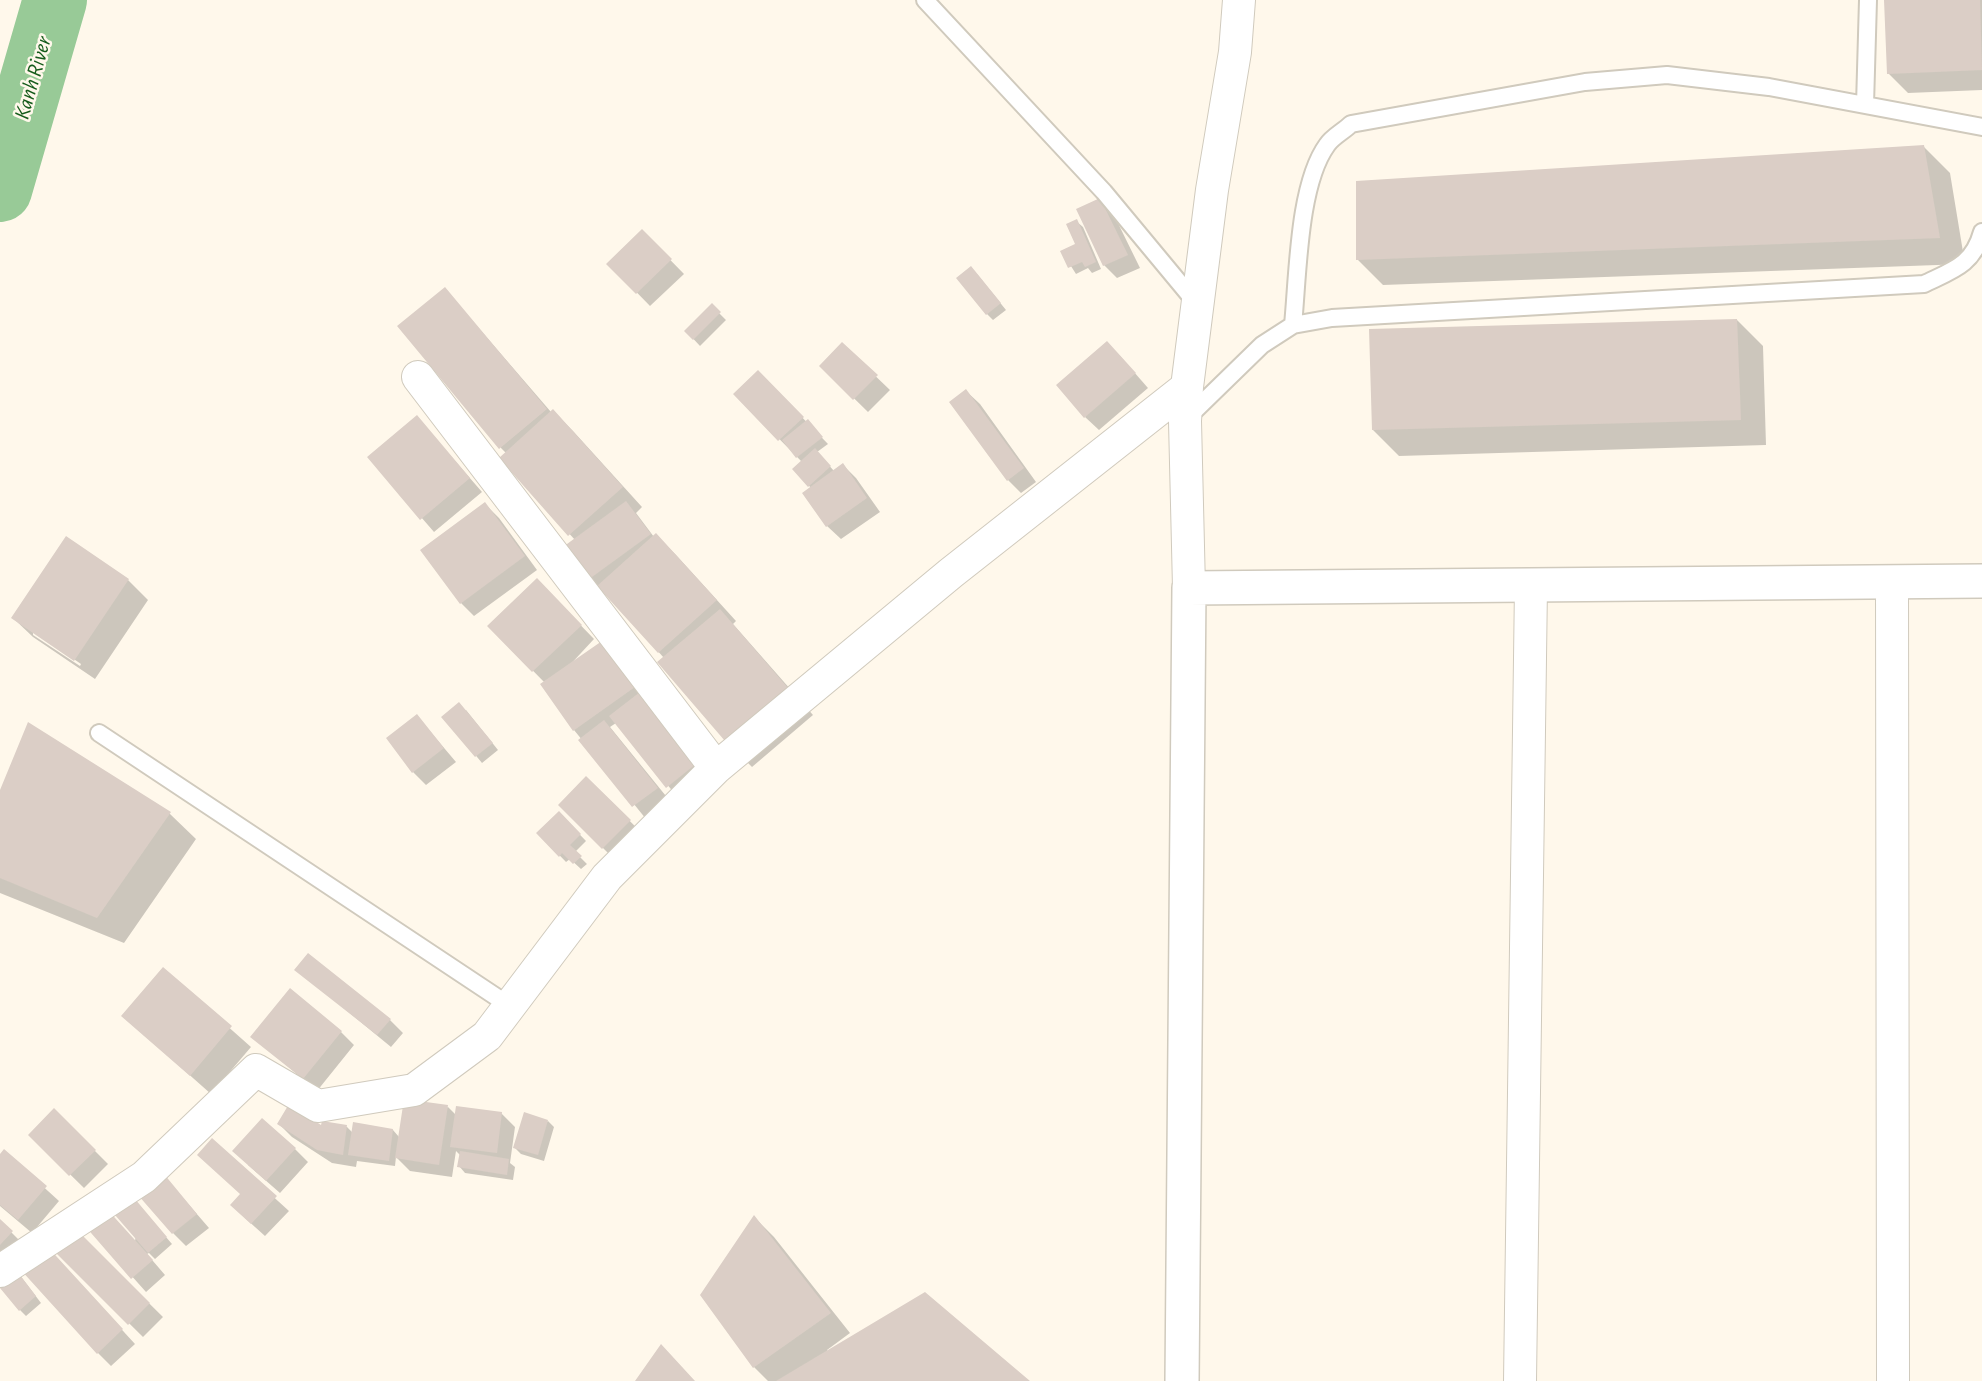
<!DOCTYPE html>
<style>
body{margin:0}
canvas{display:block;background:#fff8eb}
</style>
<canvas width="1982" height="1381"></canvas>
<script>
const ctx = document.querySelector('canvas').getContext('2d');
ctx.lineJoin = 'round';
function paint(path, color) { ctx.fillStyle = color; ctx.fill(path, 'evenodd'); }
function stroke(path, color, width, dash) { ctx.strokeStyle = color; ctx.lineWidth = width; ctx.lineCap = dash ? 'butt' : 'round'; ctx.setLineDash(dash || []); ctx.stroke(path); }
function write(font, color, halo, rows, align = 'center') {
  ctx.font = font + ' "Alegreya Sans",sans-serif'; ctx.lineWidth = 5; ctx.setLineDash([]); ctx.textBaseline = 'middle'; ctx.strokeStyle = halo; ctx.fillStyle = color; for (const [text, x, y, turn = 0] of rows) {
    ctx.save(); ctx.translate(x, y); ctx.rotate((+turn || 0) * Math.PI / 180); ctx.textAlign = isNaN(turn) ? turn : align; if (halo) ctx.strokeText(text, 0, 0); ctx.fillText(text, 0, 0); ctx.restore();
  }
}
paint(new Path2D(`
 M1885 0H1982V90L1908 93 1888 73Z
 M1924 147 1950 173 1965 264 1383 285 1357 259Z
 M1100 199 1113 213 1140 268 1117 278 1104 265Z
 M1076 221 1083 227 1101 269 1092 273 1088 268 1076 274 1062 252 1077 245Z
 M642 231 684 274 650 306 609 264Z
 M977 274 1006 310 993 320 987 314Z
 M445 289 551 412 553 411 573 431 642 507 636 513 654 537 656 535 676 555 736 621 733 624 813 715 752 767 732 747 664 658 604 591 595 598 575 540 501 458 506 453 501 448Z
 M712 306 726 320 700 346 686 331Z
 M1737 320 1763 346 1766 445 1399 456 1373 430Z
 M842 344 890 390 868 412 821 366Z
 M1120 356 1148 388 1099 430 1085 417Z
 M758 372 828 444 817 452 834 471 843 465 856 478 880 512 841 539 827 526 811 488 794 469 802 462 735 394Z
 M966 391 980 404 1036 482 1021 493 1008 480Z
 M417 417 482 492 434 532 369 457Z
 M485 504 499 518 537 570 474 616 461 603Z
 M66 538 128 580 148 600 95 679 33 637 13 618ZM33 631 81 664 80 666 33 635Z
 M537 580 594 639 568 667 602 643 709 778 680 800 616 723 610 727 670 801 646 819 574 730 545 683 489 626Z
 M466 710 498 750 482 763 444 717Z
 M417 716 456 762 426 785 413 772Z
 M29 725 170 814 196 839 124 943 0 893V794Z
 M586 778 643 834 616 861 560 805Z
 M559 813 586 841 575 852 587 864 581 869 570 859 566 862 538 833Z
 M163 969 251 1047 211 1094 123 1016Z
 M296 969 390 1020 403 1033 391 1047Z
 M341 1032 354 1045 317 1091 252 1036Z
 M448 1107 456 1115 501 1113 515 1127 510 1163 515 1167 513 1180 465 1173 459 1166 460 1155 456 1151 452 1177 410 1171 396 1157 395 1166 357 1161 356 1167 332 1163 292 1137 279 1124 347 1127 353 1133 393 1130 399 1137Z
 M54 1110 108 1164 84 1188 30 1135Z
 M548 1121 554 1127 544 1161 521 1154 515 1148Z
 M212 1141 289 1211 265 1236 245 1218 241 1195Z
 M295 1149 308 1162 280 1193 248 1165Z
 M4 1151 59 1201 32 1233 0 1206V1156Z
 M164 1176 209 1228 186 1246 173 1233Z
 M141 1208 172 1244 155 1259 149 1253 147 1254 165 1275 146 1292 88 1227 135 1241Z
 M754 1217 774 1237 850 1333 827 1350 828 1352 1027 1381H768L754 1367Z
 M0 1221 25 1246 0 1266Z
 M76 1231 163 1317 143 1337 56 1251Z
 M59 1261 135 1344 111 1366 98 1353Z
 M19 1274 41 1303 26 1316 20 1310Z`), '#0003');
stroke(new Path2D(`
 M0 190 55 0`), '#98ca97', 64);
paint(new Path2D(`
 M1884 0H1980L1982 70 1887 74Z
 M1924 145 1940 238 1356 260V181Z
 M1100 198 1128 255 1103 266 1076 209Z
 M1077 219 1096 262 1085 267 1082 262 1068 268 1060 251 1075 244 1066 224Z
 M642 229 672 259 636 294 606 264Z
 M971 266 1001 303 986 315 956 278Z
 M445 287 547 409 499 449 397 326Z
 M712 303 721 312 693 340 684 331Z
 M1737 319 1741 420 1372 430 1369 329Z
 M1107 341 1136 373 1084 418 1056 385Z
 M842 342 878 375 853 400 819 366Z
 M758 370 804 417 778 441 733 394Z
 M966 389 1024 468 1007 481 949 402Z
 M553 409 623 487 568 536 499 458Z
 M417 415 470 478 420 520 367 457Z
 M808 419 823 437 796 458 782 440Z
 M815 448 831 466 808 487 792 469Z
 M843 463 867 498 826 527 802 493Z
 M626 501 651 534 581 585 556 552Z
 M485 502 525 556 460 604 420 550Z
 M656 533 717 600 658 653 597 586Z
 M66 536 129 579 74 661 11 618Z
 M537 578 582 625 532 672 487 626Z
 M720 609 794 695 731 748 657 662Z
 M602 641 635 687 573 731 540 684Z
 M640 692 696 764 666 788 609 716Z
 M459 702 493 743 475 757 441 717Z
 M417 714 444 748 412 773 386 738Z
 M604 720 658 788 632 807 578 740Z
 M28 722 171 812 97 918 0 878V790Z
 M586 776 631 820 602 849 558 805Z
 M559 811 581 834 570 845 582 856 573 864 562 853 559 857 536 833Z
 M308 953 391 1019 377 1035 294 970Z
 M163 967 232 1026 190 1076 121 1016Z
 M290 988 342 1031 303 1079 250 1037Z
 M404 1099 448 1105 439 1165 395 1158Z
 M289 1104 321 1125 322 1121 347 1125 343 1155 317 1150 277 1124Z
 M456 1106 502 1112 497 1153 450 1147Z
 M54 1108 96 1150 69 1176 28 1135Z
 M524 1112 548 1120 538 1155 513 1148Z
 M262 1118 296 1148 266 1181 232 1151Z
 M353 1122 393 1129 389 1161 348 1155Z
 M212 1138 277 1196 251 1224 230 1205 240 1194 197 1155Z
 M4 1149 47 1186 18 1220 0 1205V1154Z
 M460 1151 509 1159 507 1175 457 1167Z
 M164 1174 197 1214 172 1234 138 1195Z
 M135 1199 167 1237 148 1253 115 1215Z
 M106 1208 153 1260 131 1279 85 1226Z
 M754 1215 831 1313 753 1368 700 1295Z
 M0 1219 13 1231 0 1245Z
 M76 1229 150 1303 128 1325 54 1251Z
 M46 1245 123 1329 97 1354 20 1269Z
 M13 1266 36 1296 19 1311 0 1288V1275Z
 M925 1292 1030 1381H776Z
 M661 1344 695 1381H635Z`), '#dbcec6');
const lane = new Path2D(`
 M925 0 1104 192 1197 304
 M1865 105 1868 0
 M1293 325C1298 276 1298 185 1327 145 1332 137 1344 131 1351 124L1585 82 1667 75 1769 87 1982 127
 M1186 419 1262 345 1293 325 1332 318 1924 284C1953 270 1973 265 1982 232
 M99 733 510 1006`);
const street = new Path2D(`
 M418 377 716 768
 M1892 582 1893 1381
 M1189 588 1185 421 1187 387 1212 190 1235 52 1239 0
 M0 1271 144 1177 256 1070 318 1106 414 1090 487 1036 607 877 716 768 951 573 1187 387
 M1520 1381 1531 586`);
const secondary = new Path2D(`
 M1182 1381 1189 588 1982 581`);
stroke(lane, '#d0cabd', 20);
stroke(street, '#d0cabd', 34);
stroke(secondary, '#d0cabd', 36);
stroke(lane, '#fff', 16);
stroke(street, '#fff', 32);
stroke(secondary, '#fff', 33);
write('italic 22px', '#155b1b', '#fff8eb', [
 ["Kanh River",33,78,-74]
]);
</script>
